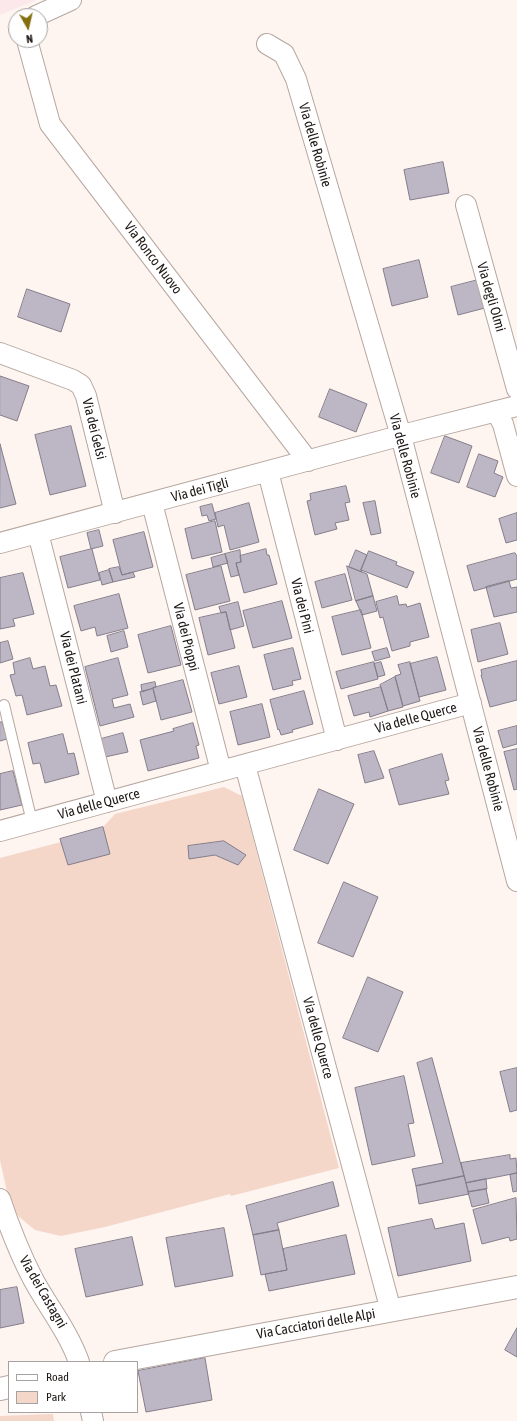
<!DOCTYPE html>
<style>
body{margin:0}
#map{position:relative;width:517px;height:1421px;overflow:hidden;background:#fef4f0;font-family:"Asap Condensed",sans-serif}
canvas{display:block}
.legend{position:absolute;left:8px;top:1361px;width:130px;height:52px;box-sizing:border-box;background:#fff;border:1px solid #a5a2a1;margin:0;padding:5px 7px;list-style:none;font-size:12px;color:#1d1715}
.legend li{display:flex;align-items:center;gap:8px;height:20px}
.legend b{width:20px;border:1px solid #a5a2a1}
.north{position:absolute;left:8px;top:8px;width:40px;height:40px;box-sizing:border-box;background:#fff;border:1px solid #a5a2a1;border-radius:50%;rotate:172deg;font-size:11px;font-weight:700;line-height:16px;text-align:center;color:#1d1715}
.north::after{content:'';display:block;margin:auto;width:14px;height:18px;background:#836f0d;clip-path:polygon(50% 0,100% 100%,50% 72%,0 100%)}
</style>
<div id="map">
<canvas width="517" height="1421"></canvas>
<ul class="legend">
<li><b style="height:5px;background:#fff"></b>Road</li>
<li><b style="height:11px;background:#f5d7ca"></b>Park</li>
</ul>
<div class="north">N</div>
</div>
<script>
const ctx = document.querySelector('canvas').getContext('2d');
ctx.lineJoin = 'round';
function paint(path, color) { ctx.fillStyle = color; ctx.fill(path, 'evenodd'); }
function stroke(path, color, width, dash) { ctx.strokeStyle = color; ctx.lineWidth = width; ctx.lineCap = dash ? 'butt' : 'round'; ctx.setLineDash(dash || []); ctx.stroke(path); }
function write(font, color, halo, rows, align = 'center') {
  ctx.font = font + ' "Asap Condensed",sans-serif'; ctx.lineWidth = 3.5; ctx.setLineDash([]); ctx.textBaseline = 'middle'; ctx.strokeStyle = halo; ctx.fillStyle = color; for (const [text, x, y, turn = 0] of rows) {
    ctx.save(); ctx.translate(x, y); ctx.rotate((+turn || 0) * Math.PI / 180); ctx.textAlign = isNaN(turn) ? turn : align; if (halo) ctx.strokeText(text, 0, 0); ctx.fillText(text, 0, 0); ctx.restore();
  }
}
paint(new Path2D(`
 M0 0H36L0 15Z`), '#fce7ea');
paint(new Path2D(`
 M224 787 242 796 339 1168 231 1196 230 1194 105 1227 61 1236 35 1230 18 1216 8 1196 0 1160V858L61 842 60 839 103 827 115 814Z
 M53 1414 54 1421H0V1416Z`), '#f5d7ca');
const building = new Path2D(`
 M443 162 449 193 410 200 404 170Z
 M419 260 428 297 392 306 383 269Z
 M478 280 485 308 458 315 451 287Z
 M27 289 70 304 61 332 18 317Z
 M0 376 29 386 17 421 0 415Z
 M330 389 367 404 356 432 319 417Z
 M71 426 86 486 50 495 35 435Z
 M445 436 472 446 459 483 431 473Z
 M0 444 16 504 0 508Z
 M479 454 498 461 494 473 503 477 495 497 467 487Z
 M346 486 350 502 345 503 349 520 335 523 337 529 315 535 307 501 311 500 310 494Z
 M375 501 381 533 371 535 363 503Z
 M249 503 259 542 230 550 224 525 218 527 215 513Z
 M212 504 216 519 209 521 207 515 202 516 200 507Z
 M517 513V540L506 543 499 519Z
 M215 521 222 552 192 559 185 529Z
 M99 530 103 546 91 549 87 533Z
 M144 532 153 567 122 575 113 540Z
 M92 549 100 580 68 588 60 557Z
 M266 549 267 555H269L277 584 244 593 236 563 241 562 240 556Z
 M240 550 241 562 236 563 239 575 231 577 225 554Z
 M356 550 367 555 361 570 362 572 349 567Z
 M369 551 397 562 396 565 414 572 407 588 361 570Z
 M515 553 517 556V579L474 591 467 566Z
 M225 554 228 563 213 567 211 558Z
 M221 566 230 601 195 610 186 575Z
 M347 566 367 574 373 596 356 601Z
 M119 567 122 575 133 572 135 577 113 582 109 569Z
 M109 570 113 582 102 585 99 573Z
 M23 573 34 614 13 619 15 626 0 629V578Z
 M345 574 352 600 322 608 315 582Z
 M509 581 511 588 517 587V612L494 617 486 587Z
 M119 594 128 628 97 636 95 627 81 631 74 606Z
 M373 596 377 611 362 615 356 601Z
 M397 596 399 605 406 604 407 607 420 603 429 637 410 642V646L392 651 383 617 380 618 376 602Z
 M282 601 292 638 253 648 243 611Z
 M238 602 244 626 230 630 226 612 221 613 219 607Z
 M361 610 371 648 342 655 332 617Z
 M226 612 235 648 208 655 199 618Z
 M500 623 508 654 478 662 471 630Z
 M171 626 181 665 148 673 138 635Z
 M124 631 128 647 111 652 107 636Z
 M8 641 13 659 0 663V643Z
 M293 648 301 679 292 681 293 685 273 690 264 655Z
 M387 648 390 657 375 661 372 652Z
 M437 657 446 690 419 697 410 664Z
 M30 658 33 669 45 666 50 686 56 685 62 706 27 715 22 695 16 696 10 675 15 674 13 663Z
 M118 658 128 695 112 699 114 708 130 704 134 717 100 726 85 667Z
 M517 661V700L490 707 481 675H482L481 670Z
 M374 662 378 679 341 689 336 672Z
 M381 662 385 675 378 677 374 664Z
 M410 662 420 701 403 706 395 676 401 674 398 665Z
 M239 666 247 697 219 704 211 673Z
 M395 677 403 707 388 711 380 685Z
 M183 680 192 712 161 720 153 688Z
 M155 682 156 687 142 692 141 685Z
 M381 687 388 711 370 717 369 712 354 716 348 696Z
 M153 689 156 701 143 705 140 692Z
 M304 691 313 724 292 730 293 732 281 735 279 729 278 730 270 700Z
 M262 704 270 737 238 745 230 712Z
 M0 722H2L7 739 0 741Z
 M193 723 199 745 196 746 199 758 148 771 140 740 174 731 173 729Z
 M517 726V744L503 748 498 731Z
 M123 733 128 752 105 757 101 739Z
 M63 734 68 754 74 753 79 774 45 783 40 763 33 764 28 743Z
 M517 749V789L514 790 504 752Z
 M374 751 384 778 365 783 358 755Z
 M442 754 449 780 445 781 449 794 399 805 389 770Z
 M13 771 22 805 0 810V774Z
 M319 789 354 804 328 864 294 850Z
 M103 827 110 854 68 865 60 839Z
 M224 841 246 855 238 865 215 855 189 859 188 846Z
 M344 882 378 897 353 957 318 943Z
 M368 977 403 992 378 1052 343 1038Z
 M432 1058 464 1176 416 1186 412 1169 443 1163 417 1063Z
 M517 1068V1110L510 1112 500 1072Z
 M404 1076 414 1123 408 1124 415 1156 372 1165 355 1088Z
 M510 1155V1159L516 1158 517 1173 466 1183 461 1163Z
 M517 1173V1191L513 1192 510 1175Z
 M464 1176 469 1194 419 1204 416 1186Z
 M486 1179 487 1189 468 1192 466 1183Z
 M333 1182 339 1206 277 1223 279 1230 253 1235 246 1206Z
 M486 1189 489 1203 472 1207 468 1192Z
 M516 1198 517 1239 510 1241 509 1237 482 1244 473 1210Z
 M432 1219 435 1229 464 1223 471 1261 398 1276 388 1228Z
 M224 1228 233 1276 175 1287 166 1238Z
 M279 1230 287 1270 261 1275 253 1235Z
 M346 1235 355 1274 269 1291 265 1274 287 1270 283 1249Z
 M132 1237 143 1285 86 1297 75 1249Z
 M17 1287 24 1323 0 1328V1290Z
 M517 1328V1357L505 1350Z
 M205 1358 212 1400 146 1412 138 1371Z`);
paint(building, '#bdb7c5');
stroke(building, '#847e8b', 1);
const service = new Path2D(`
 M4 705 32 822`);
const minor = new Path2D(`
 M36 16 71 0
 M27 40 50 124 308 461
 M267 44 284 54 296 79 401 436 517 881
 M466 205 517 389
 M0 353 73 380 81 385 86 396 115 513
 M496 411 503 424 517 476
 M268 472 337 740
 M152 503 221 771
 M38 533 107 802
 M0 543 414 432 517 406
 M245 765 391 1311
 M0 831 471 703
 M0 1199C9 1226 20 1254 33 1279 48 1307 68 1331 79 1362
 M91 1412 93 1421`);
const tertiary = new Path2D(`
 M115 1362 517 1287
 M0 1389 9 1387`);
stroke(service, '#b6a7a0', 12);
stroke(minor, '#b6a7a0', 22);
stroke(tertiary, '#b6a7a0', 24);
stroke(service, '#fff', 10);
stroke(minor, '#fff', 20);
stroke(tertiary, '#fff', 22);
write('14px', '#1d1715', '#fff', [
 ["Via delle Robinie",315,145,74],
 ["Via Ronco Nuovo",153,258,53],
 ["Via degli Olmi",491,297,74],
 ["Via dei Gelsi",94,429,76],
 ["Via delle Robinie",405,456,75],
 ["Via dei Tigli",200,490,-15],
 ["Via dei Pini",302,606,76],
 ["Via dei Pioppi",186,637,76],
 ["Via dei Platani",73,668,76],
 ["Via delle Querce",416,718,-15],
 ["Via delle Robinie",488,769,75],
 ["Via delle Querce",99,804,-15],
 ["Via delle Querce",318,1038,75],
 ["Via dei Castagni",43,1292,60],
 ["Via Cacciatori delle Alpi",316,1324,-10]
]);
</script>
